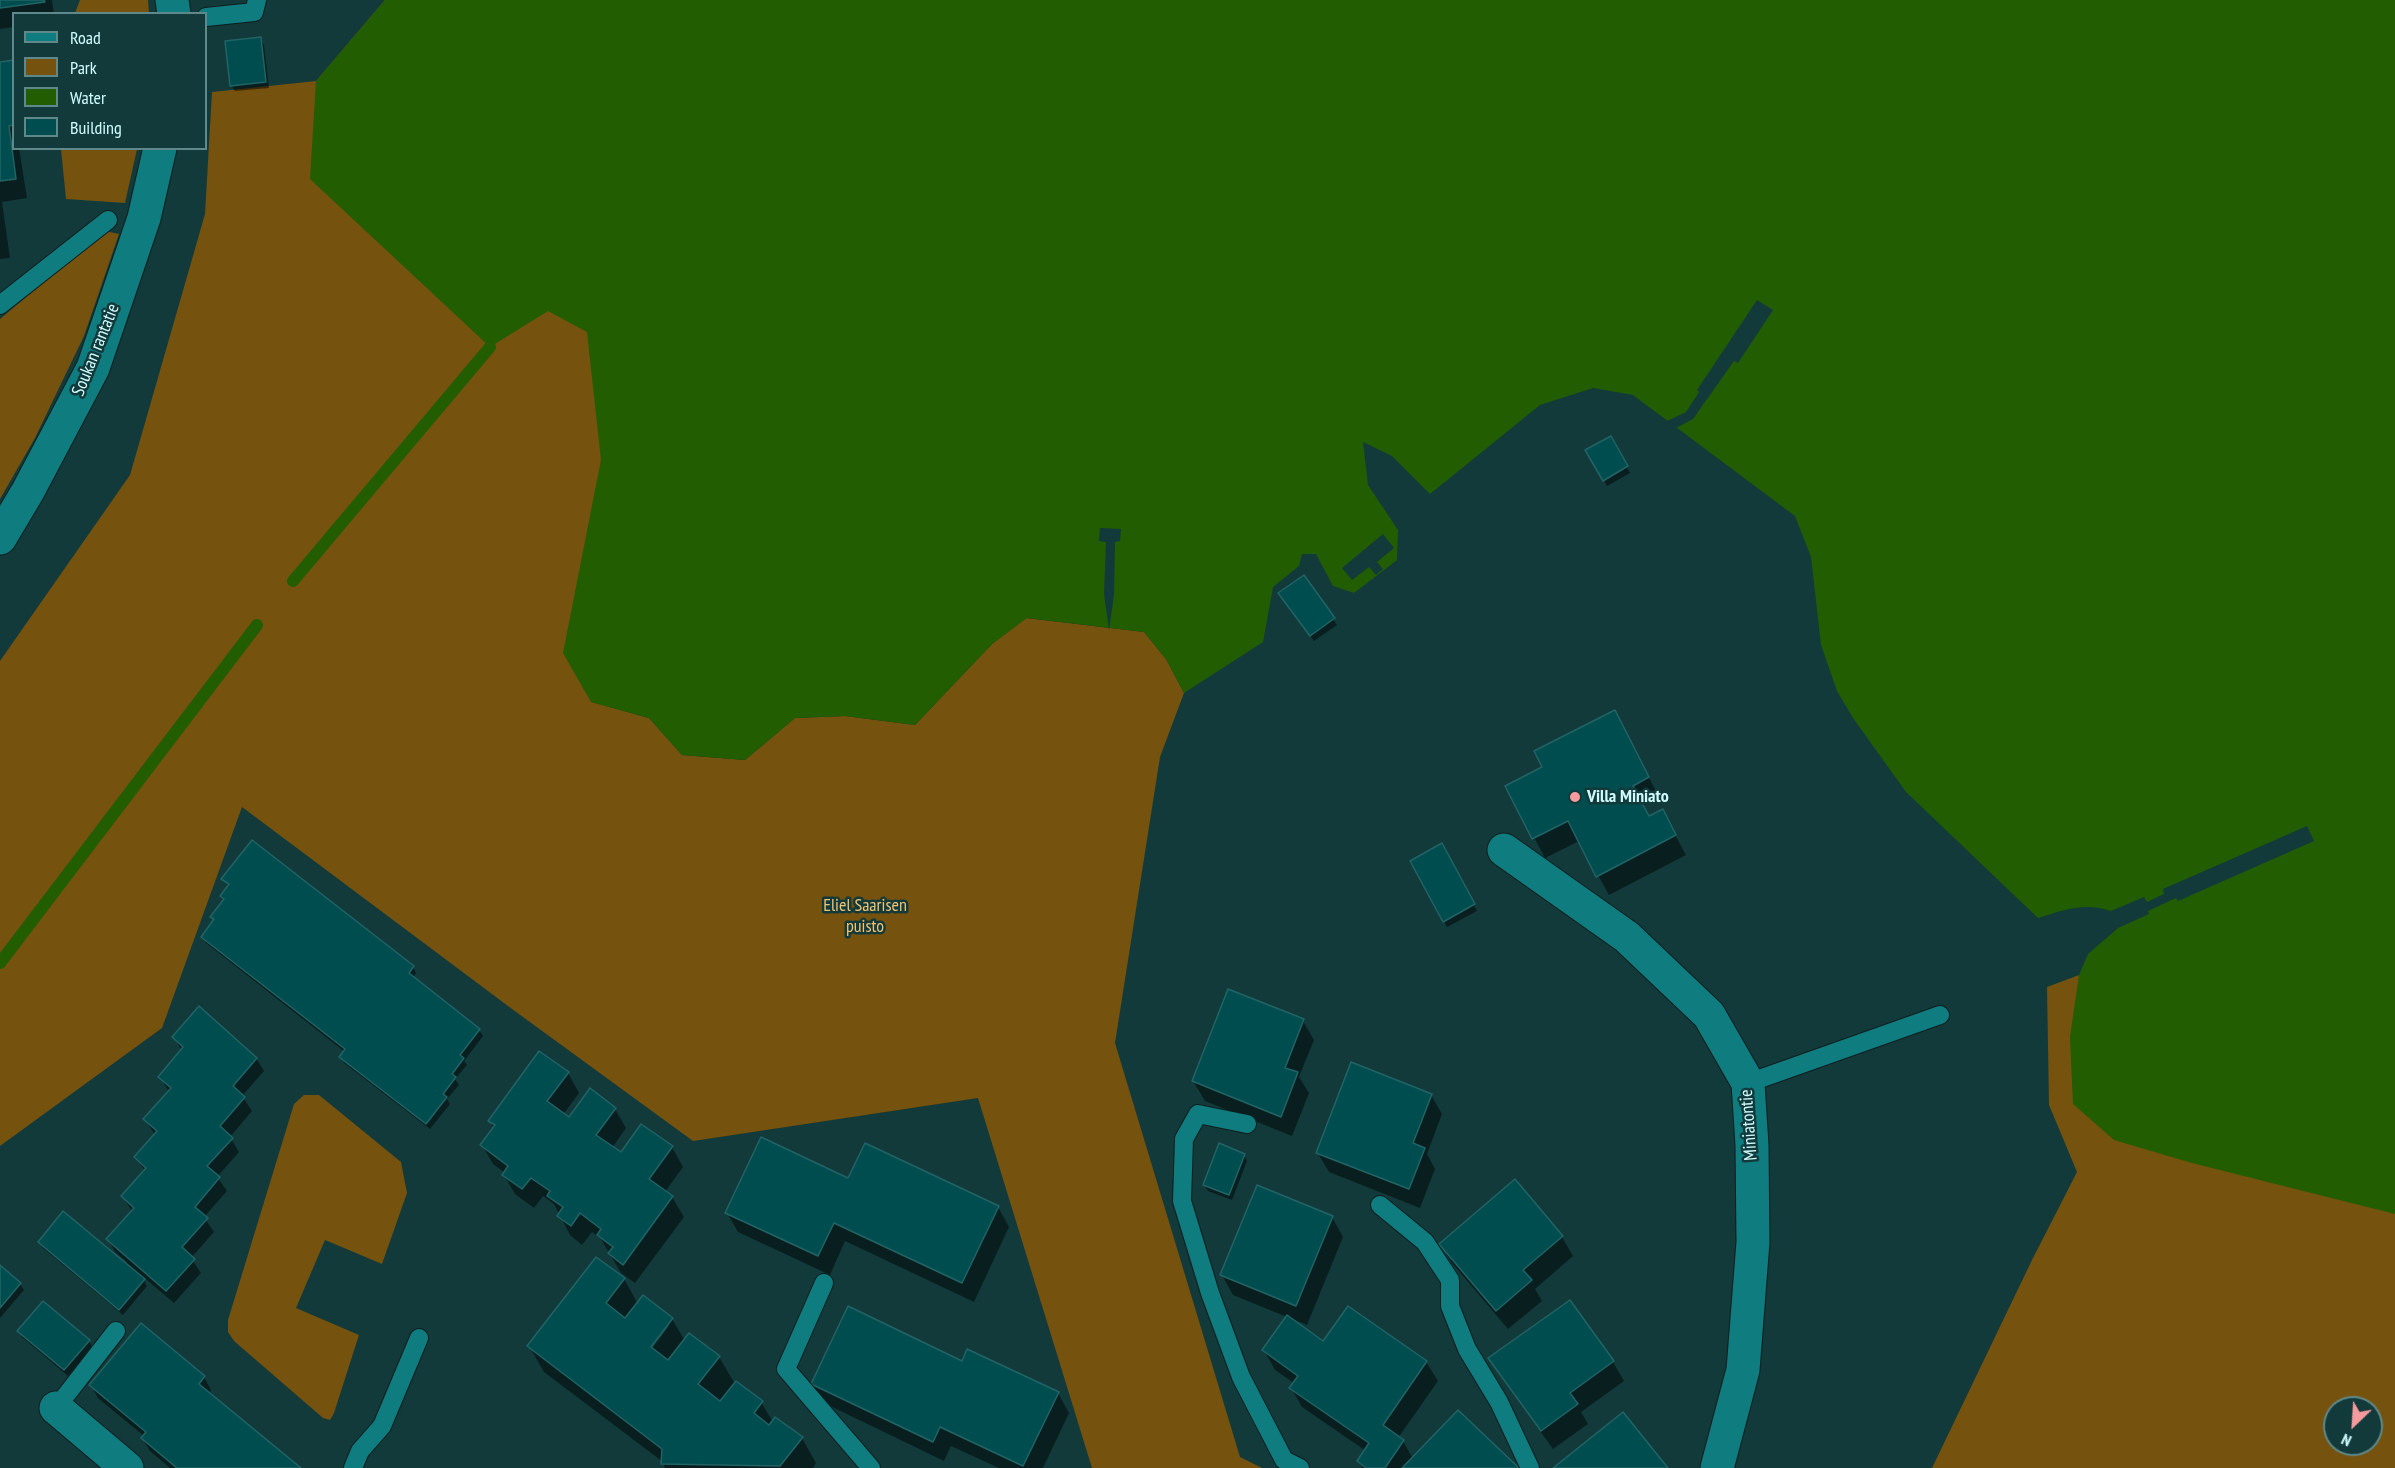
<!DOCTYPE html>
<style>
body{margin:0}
#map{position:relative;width:2395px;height:1468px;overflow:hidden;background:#123a3b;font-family:"PT Sans Narrow",sans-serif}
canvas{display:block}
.legend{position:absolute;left:12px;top:12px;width:195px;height:138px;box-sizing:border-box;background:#123a3b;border:2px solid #5e8889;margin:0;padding:8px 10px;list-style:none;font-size:18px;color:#d1fcfd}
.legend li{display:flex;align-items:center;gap:12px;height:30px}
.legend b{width:30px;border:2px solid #5e8889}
.north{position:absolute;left:2323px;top:1396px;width:60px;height:60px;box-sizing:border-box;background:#123a3b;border:2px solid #5e8889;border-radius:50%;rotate:205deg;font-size:16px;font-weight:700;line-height:24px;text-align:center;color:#d1fcfd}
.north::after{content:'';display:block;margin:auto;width:21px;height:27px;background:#f59b9d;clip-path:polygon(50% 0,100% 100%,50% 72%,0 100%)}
</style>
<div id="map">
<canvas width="2395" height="1468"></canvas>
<ul class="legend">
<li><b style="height:8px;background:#0f7c7f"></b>Road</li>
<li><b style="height:16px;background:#75520d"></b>Park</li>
<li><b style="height:16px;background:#225d01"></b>Water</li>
<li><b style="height:16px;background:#004d4f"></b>Building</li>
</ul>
<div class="north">N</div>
</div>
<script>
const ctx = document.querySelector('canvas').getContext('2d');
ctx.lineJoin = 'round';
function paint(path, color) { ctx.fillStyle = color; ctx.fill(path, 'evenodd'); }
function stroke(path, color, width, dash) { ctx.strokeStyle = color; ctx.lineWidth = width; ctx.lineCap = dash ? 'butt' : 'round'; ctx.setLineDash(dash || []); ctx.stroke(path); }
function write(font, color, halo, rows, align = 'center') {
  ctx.font = font + ' "PT Sans Narrow",sans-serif'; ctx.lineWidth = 5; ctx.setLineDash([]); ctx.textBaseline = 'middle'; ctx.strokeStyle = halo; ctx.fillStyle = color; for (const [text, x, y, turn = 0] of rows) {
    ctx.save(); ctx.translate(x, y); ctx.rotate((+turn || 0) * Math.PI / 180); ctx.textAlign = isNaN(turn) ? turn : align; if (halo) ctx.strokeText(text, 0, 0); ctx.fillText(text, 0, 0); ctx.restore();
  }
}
paint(new Path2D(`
 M80 0H148L149 13H75Z
 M385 0 637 23 592 702 649 718 682 755 745 760 795 718 845 716 915 725 992 644 1026 618 1144 632 1166 659 1184 693 1160 757 1115 1043 1240 1457 1262 1468H1092L978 1098 693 1141 512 1009 242 807 162 1028 0 1146V661L130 475 205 214 212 92 316 81Z
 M61 149H137L125 203 66 199Z
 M105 231 119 234 84 336 35 438 0 499V319Z
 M2395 964V1468H1932L2032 1260 2077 1172 2049 1105 2047 987 2079 975 2128 1027ZM2335 1408H2371V1444H2335Z
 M304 1095H319L401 1162 407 1193 382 1264 325 1240 296 1308 359 1335 334 1413 330 1420 323 1418 234 1341 228 1332V1320L294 1104Z`), '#75520d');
paint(new Path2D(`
 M385 0H2395V1214L2192 1163 2114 1140 2073 1104 2070 1037 2079 975 2088 954 2118 928 2111 911C2084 902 2064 910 2038 918L1906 792 1853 718 1837 691 1821 645 1811 557 1795 516 1633 395 1593 388 1540 405 1430 494 1392 456 1363 442 1368 485 1398 530 1397 560 1354 593 1333 586 1316 554H1302L1299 566 1273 587 1263 642 1184 693 1166 659 1144 632 1027 618 992 644 915 725 845 716 795 718 745 760 682 755 649 718 591 702 563 653 601 460 587 332 548 311 490 347 310 179 316 81Z`), '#225d01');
paint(new Path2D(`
 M1757 300 1773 310 1738 363 1734 361 1693 419 1676 428 1667 421 1686 412 1699 392 1697 390Z
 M1100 528 1121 529 1120 541 1115 542 1114 595 1109 630 1104 594 1106 542 1099 541Z
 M1383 534 1394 548 1377 562 1383 569 1376 575 1369 567 1352 580 1342 568Z
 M2307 826 2314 841 2178 901 2176 898 2148 911 2149 914 2118 928 2111 911 2144 897 2147 902 2164 894 2163 889Z`), '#123a3b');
paint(new Path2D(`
 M0 0H52L54 14H14V27L0 29Z
 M260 39 264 45 269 88 235 91 231 85Z
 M14 62V148H19L27 198 2 202 10 258 0 259V64Z
 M1610 438 1630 473 1607 486 1587 451Z
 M1303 577 1337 625 1314 641 1284 599Z
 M1625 731 1659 797 1643 806 1649 818 1662 811 1686 855 1609 895 1579 841 1545 858 1507 787Z
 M1442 845 1477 911 1447 927 1412 862Z
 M223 879 413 967 416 973 413 978 479 1030 483 1036 464 1061 467 1065 455 1079 459 1085 447 1099 450 1104 430 1129 344 1063 341 1057 345 1052 206 943 203 937 215 921 212 917 224 901 222 896 229 886Z
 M1303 1021 1314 1040 1299 1077 1309 1093 1292 1136 1205 1101 1193 1081Z
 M174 1037 256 1058 264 1071 242 1096 252 1111 230 1137 239 1152 217 1177 227 1191 204 1217 214 1232 191 1258 201 1273 174 1303 141 1275 147 1286 123 1315 43 1248 39 1242 125 1264 127 1262 115 1252 108 1239 132 1211 123 1197 145 1171 136 1157 155 1135 145 1119 169 1092 160 1077 182 1051Z
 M568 1073 579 1093 563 1115 569 1119 615 1109 626 1128 612 1148 621 1154 672 1147 683 1167 665 1192 672 1197 684 1217 635 1283 621 1273 601 1239 592 1232 582 1245 570 1235 554 1204 543 1196 534 1208 515 1194 504 1175 505 1173 493 1164 482 1145 494 1129 490 1121Z
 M1431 1095 1442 1114 1427 1154 1435 1169 1420 1208 1329 1172 1317 1152Z
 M1244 1155 1247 1161 1232 1200 1208 1191 1204 1185Z
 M849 1180 998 1207 1009 1227 974 1302 845 1241 830 1275 738 1232 727 1213Z
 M1515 1181 1562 1237 1573 1256 1535 1289 1542 1301 1508 1329 1452 1263 1440 1244Z
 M1332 1217 1343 1237 1307 1325 1290 1318 1324 1343 1426 1362 1438 1381 1398 1438 1403 1441 1413 1459 1517 1468H1362L1359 1461 1366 1451 1302 1407 1291 1388 1294 1383 1275 1370 1264 1350 1287 1317 1233 1295 1222 1275Z
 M0 1267 20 1284 24 1290 0 1318Z
 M624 1279 638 1304 672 1319 685 1341 719 1357 735 1384 761 1402 773 1422 802 1438 816 1463 813 1468H665L663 1462 544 1372 529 1346ZM665 1326H669L648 1354 645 1352Z
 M19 1331 89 1341 92 1347 68 1376 22 1337Z
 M1490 1359 1613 1362 1624 1381 1581 1412 1588 1424 1553 1449 1502 1378Z
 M963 1363 1058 1393 1069 1413 1043 1468H999L951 1446 944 1461 824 1403 812 1384Z
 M204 1377 211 1390 209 1394 299 1468H170L150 1451 142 1438 144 1436 98 1398 91 1385Z`), '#0007');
stroke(new Path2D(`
 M293 581 490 347
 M0 963 257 625`), '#225d01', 12);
const building = new Path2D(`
 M0 0H44L45 2 0 8Z
 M261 37 266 82 230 86 225 41Z
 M14 60V125L9 126 16 179 0 181V62Z
 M1611 436 1628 466 1603 481 1585 450Z
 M1304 575 1335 618 1310 636 1278 593Z
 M1615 710 1649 777 1633 786 1649 816 1663 809 1676 835 1596 877 1568 821 1532 839 1505 786 1542 767 1534 751Z
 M252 840 414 966 409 973 480 1029 460 1055 464 1058 452 1074 456 1077 443 1094 447 1097 426 1124 339 1057 345 1049 201 937 214 919 210 917 224 899 220 896 229 884 221 879Z
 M1442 843 1475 904 1443 922 1410 861Z
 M1228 989 1304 1019 1285 1068 1298 1072 1281 1117 1192 1081Z
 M199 1006 257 1058 233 1086 245 1097 220 1126 233 1138 207 1166 220 1177 195 1207 208 1218 182 1247 195 1259 166 1291 106 1239 134 1208 121 1196 146 1168 134 1157 157 1131 143 1119 171 1088 158 1077 183 1047 172 1037Z
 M539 1051 569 1072 547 1101 569 1117 590 1088 616 1108 596 1135 621 1152 641 1124 673 1146 649 1179 673 1196 623 1265 608 1253 613 1247 597 1235 601 1229 580 1213 571 1226 557 1216 563 1207 547 1196 550 1191 531 1178 522 1189 502 1175 508 1166 480 1145 495 1125 488 1121Z
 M1351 1062 1432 1094 1413 1143 1425 1148 1409 1189 1316 1153Z
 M761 1137 848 1178 865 1143 999 1206 962 1283 834 1223 818 1256 725 1213Z
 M1219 1143 1245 1154 1229 1195 1203 1185Z
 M1515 1179 1563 1236 1523 1270 1532 1280 1496 1311 1439 1244Z
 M1257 1185 1333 1216 1296 1306 1220 1275Z
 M63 1211 145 1279 119 1310 38 1242Z
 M596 1257 625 1278 606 1303 625 1318 643 1295 673 1318 651 1347 668 1360 689 1333 720 1356 698 1384 720 1401 736 1381 763 1401 754 1413 769 1425 775 1417 803 1437 780 1466 661 1464 662 1449 527 1346Z
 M0 1265 21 1283 0 1308Z
 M1570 1300 1614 1361 1570 1393 1578 1404 1541 1431 1488 1358Z
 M43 1301 90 1340 64 1370 17 1331Z
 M848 1306 962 1361 967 1349 1059 1392 1023 1466 940 1427 933 1442 811 1384Z
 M1348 1306 1427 1361 1383 1425 1404 1440 1385 1468H1366L1357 1461 1369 1443 1289 1388 1298 1376 1262 1350 1287 1315 1323 1341Z
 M141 1323 205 1376 199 1384 301 1468H177L141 1438 146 1432 89 1385Z
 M1458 1410 1519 1468H1402Z
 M1623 1412 1668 1468H1553Z`);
paint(building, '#004d4f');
stroke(building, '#226466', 1.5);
const service = new Path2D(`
 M206 17 254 12 257 0
 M0 305 108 220
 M1748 1083 1940 1015
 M1247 1124 1198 1114 1184 1139 1182 1201 1210 1293 1241 1377 1284 1460 1300 1468
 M1380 1205 1425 1242 1450 1280V1306L1467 1349 1499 1402 1530 1468
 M824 1283 786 1369 871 1468
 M56 1408 116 1331
 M353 1468 360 1451 382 1426 419 1338`);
const minor = new Path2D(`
 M1504 850 1627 937 1709 1015 1748 1083 1752 1145 1753 1242 1743 1370 1717 1468
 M56 1408 127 1468`);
const tertiary = new Path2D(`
 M172 0 174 14
 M0 538 28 491 93 368 144 218 160 148`);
stroke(service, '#0e1e1e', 20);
stroke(minor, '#0e1e1e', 35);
stroke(tertiary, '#0e1e1e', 35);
stroke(service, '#0f7c7f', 18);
stroke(minor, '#0f7c7f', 33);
stroke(tertiary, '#0f7c7f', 33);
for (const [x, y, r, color] of [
 [1575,797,6,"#f59b9d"]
]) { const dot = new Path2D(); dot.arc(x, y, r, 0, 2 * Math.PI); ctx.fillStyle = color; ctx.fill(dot); stroke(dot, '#123a3b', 2); }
write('18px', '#d1fcfd', '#123a3b', [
 ["Soukan rantatie",96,350,-68],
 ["Miniatontie",1749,1125,-94]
]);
write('bold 18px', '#d1fcfd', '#123a3b', [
 ["Villa Miniato",1587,797]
], 'left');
write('18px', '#f5c270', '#123a3b', [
 ["Eliel Saarisen",865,906],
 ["puisto",865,927]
]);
</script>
